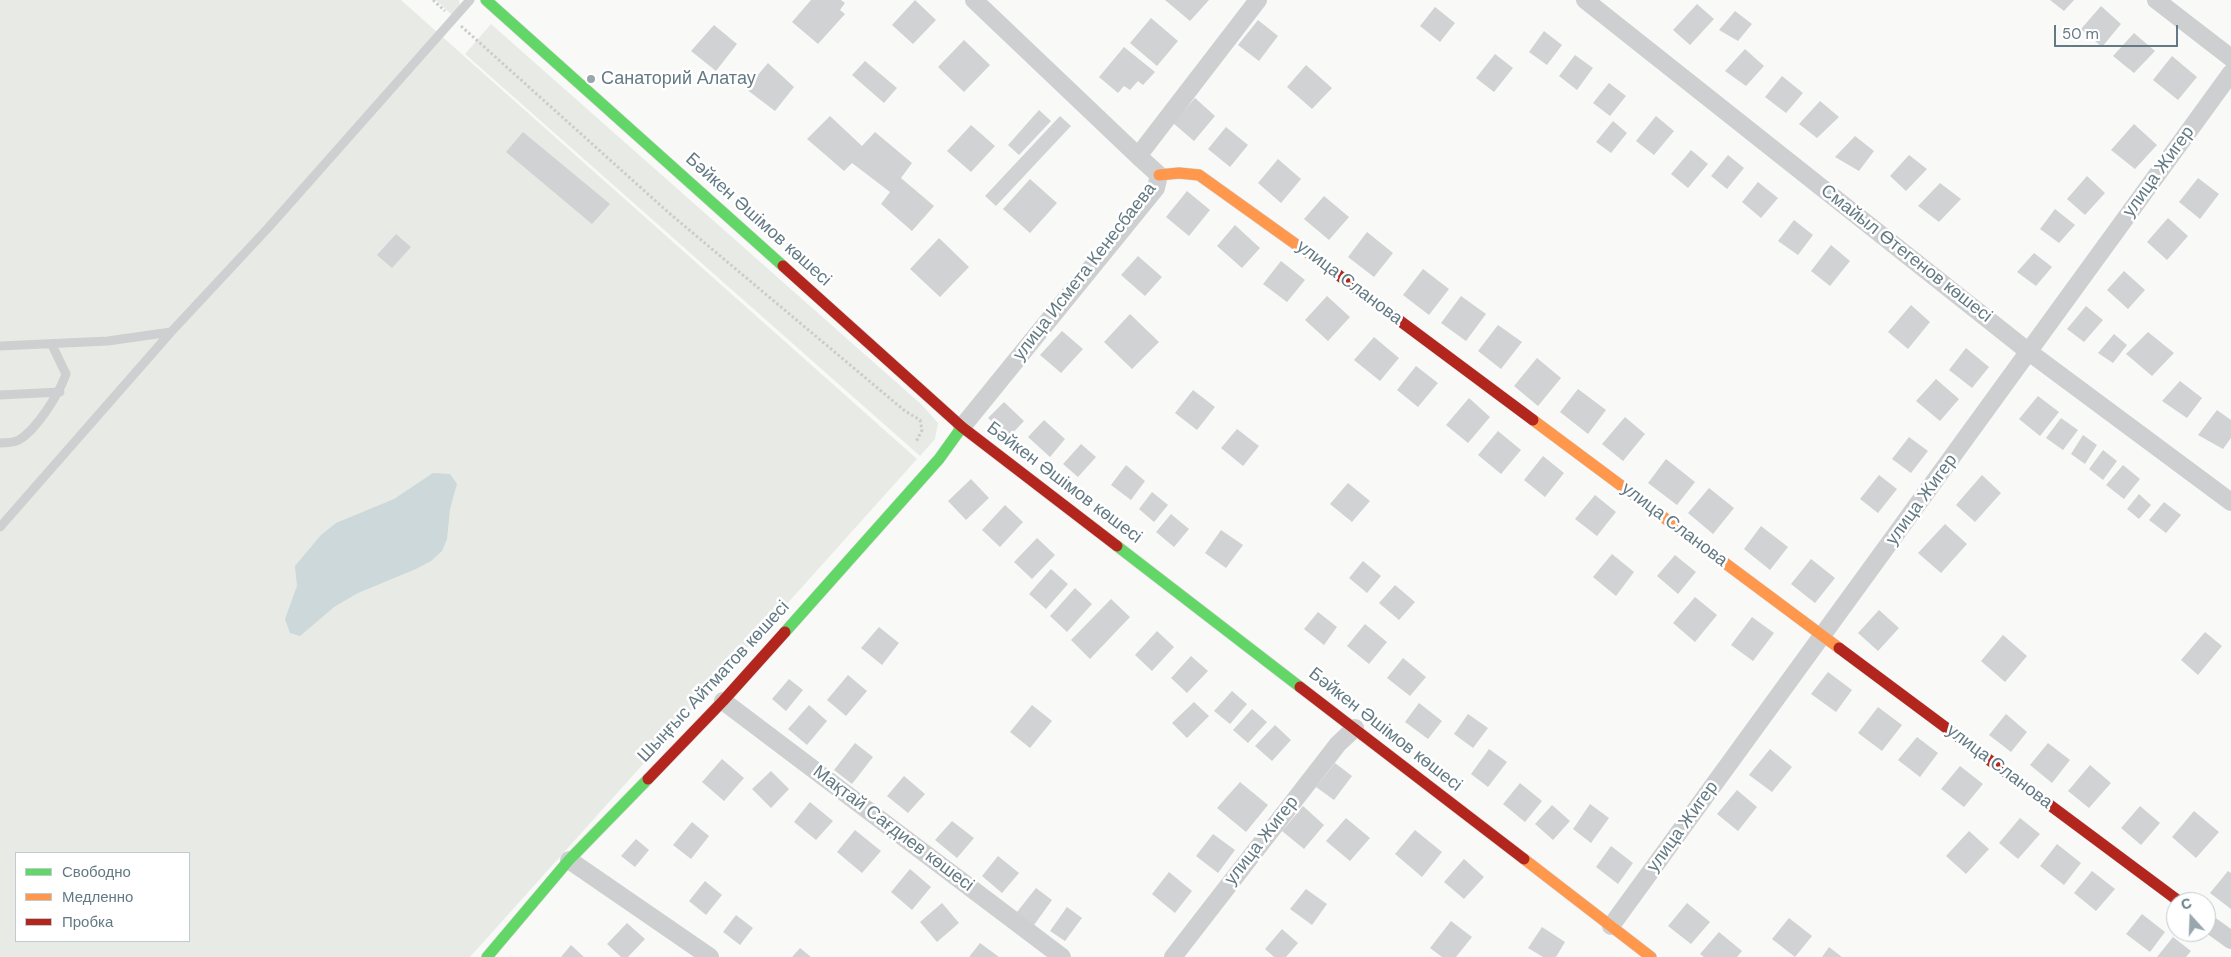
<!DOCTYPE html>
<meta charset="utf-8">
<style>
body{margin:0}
#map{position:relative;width:2231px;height:957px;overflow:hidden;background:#f9f9f8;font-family:"DM Sans",sans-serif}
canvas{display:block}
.legend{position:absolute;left:15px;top:852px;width:175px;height:90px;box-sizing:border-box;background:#fff;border:1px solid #c1cace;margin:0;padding:6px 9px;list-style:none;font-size:15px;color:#637a84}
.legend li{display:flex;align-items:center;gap:10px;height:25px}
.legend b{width:25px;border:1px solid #c1cace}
.north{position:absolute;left:2166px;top:892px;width:50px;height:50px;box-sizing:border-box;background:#fff;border:1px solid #c1cace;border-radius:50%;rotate:340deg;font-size:14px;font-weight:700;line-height:20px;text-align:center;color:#637a84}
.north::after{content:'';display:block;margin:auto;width:18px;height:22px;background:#98a6ad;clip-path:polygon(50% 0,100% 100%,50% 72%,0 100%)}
.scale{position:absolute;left:2054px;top:25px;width:124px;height:22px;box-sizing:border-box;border:2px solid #637a84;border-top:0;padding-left:6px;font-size:15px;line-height:18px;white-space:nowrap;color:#637a84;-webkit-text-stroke:4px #fff;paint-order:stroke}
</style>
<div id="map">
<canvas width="2231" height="957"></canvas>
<ul class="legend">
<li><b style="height:6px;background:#63d668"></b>Свободно</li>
<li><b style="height:6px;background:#ff974d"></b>Медленно</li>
<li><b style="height:6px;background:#b3261e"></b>Пробка</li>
</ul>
<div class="north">С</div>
<div class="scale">50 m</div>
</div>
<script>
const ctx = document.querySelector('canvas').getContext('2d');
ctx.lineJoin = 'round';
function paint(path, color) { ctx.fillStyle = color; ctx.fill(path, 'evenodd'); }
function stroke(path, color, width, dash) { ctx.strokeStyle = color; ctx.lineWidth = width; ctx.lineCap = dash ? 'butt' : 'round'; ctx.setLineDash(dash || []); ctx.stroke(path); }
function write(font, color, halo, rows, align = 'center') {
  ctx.font = font + ' "DM Sans",sans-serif'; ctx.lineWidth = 5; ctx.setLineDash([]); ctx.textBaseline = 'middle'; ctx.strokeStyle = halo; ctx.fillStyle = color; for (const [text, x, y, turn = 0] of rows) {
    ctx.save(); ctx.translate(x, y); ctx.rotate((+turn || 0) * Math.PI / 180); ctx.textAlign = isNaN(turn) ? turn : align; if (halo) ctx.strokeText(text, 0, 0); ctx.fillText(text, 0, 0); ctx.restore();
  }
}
paint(new Path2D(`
 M0 0H401L917 459 470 957H0ZM16 853H189V941H16Z
 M436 0H459L460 6 452 15Z
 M491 24 922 405 938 423 935 439 920 456 465 54Z`), '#e8ebe5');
paint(new Path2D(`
 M433 473 450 474 457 484 450 509 447 539 442 551 431 561 416 569 358 593 334 607 300 636 290 633 285 619 297 586 295 566 321 535 336 523 394 499Z`), '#ccd8d9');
paint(new Path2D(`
 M811 0H841L845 3 840 10 845 14 818 44 792 22Z
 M915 0 936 20 913 44 892 25Z
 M1165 0H1209L1190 21Z
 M2050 0H2074L2064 11Z
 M1697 4 1714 19 1690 45 1673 30Z
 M2101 6 2121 24 2102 47 2081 29Z
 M1435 7 1455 23 1440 42 1420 26Z
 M1735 11 1752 24 1738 41 1719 30Z
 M1151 18 1178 41 1157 66 1130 43Z
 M1258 20 1278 36 1259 61 1238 45Z
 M714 25 737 44 716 71 691 51Z
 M1544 31 1562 45 1547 65 1529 52Z
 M2134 33 2155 51 2134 73 2113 56Z
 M964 40 990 65 964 92 938 67Z
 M1124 47 1155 72 1143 85 1138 81 1130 90 1124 86 1118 93 1099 77Z
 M1745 49 1764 66 1746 86 1725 71Z
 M1495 54 1513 68 1494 92 1476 78Z
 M1575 55 1593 68 1577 90 1559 76Z
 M2172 56 2197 77 2178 100 2153 80Z
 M865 61 897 88 884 103 852 75Z
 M768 63 794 87 775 111 746 89Z
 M1306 65 1332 88 1312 109 1287 87Z
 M1782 76 1803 93 1786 113 1765 97Z
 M1609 83 1626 96 1610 116 1593 103Z
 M1195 98 1215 116 1194 141 1173 123Z
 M1820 101 1839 117 1817 138 1799 124Z
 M1039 110 1051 121 1019 155 1008 145Z
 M830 116 862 146 875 132 912 163 901 178 934 206 912 231 881 204 890 192 852 163 844 171 807 139Z
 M1060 116 1071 126 996 206 985 196Z
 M1656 116 1674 131 1654 155 1636 141Z
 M1613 121 1627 133 1611 153 1596 142Z
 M2134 124 2157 145 2135 169 2111 150Z
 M971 125 995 146 971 172 947 151Z
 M1226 127 1248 145 1230 167 1208 149Z
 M523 132 610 204 592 224 506 152Z
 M1855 136 1874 151 1859 171 1835 157Z
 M1691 150 1708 164 1688 188 1671 174Z
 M1728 155 1744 168 1727 189 1711 176Z
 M1909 155 1927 169 1906 191 1890 176Z
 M1278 159 1301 179 1281 203 1258 183Z
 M2087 176 2105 193 2085 215 2067 199Z
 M2198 178 2219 194 2200 219 2179 202Z
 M1030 179 1057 203 1030 233 1003 209Z
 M1758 182 1778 198 1761 218 1742 202Z
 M1940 183 1961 199 1939 222 1918 206Z
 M1187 191 1210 210 1189 236 1166 217Z
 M1324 196 1349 217 1329 240 1304 219Z
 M2055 209 2075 225 2059 243 2040 229Z
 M2168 218 2188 236 2167 260 2147 242Z
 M1794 220 1813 235 1798 255 1778 241Z
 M1235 225 1260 248 1242 268 1217 246Z
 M1367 232 1393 253 1374 277 1348 257Z
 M396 234 411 247 392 268 377 255Z
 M939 238 969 267 940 297 910 269Z
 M1831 245 1850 261 1830 286 1811 271Z
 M2034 253 2052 267 2036 286 2017 272Z
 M1138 256 1162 277 1145 296 1121 275Z
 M1281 261 1305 280 1287 302 1263 284Z
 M1423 269 1449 289 1429 315 1403 295Z
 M2124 271 2145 290 2128 309 2107 290Z
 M1327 296 1350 317 1328 341 1305 320Z
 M1461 296 1486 314 1466 341 1441 323Z
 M1911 305 1930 322 1908 349 1888 332Z
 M2086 306 2103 320 2084 342 2067 329Z
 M1130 314 1159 342 1132 369 1104 342Z
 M1498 325 1522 342 1501 369 1478 351Z
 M1062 331 1083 349 1061 373 1040 355Z
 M2148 332 2174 353 2152 376 2126 354Z
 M2114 334 2127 345 2113 363 2098 353Z
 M1374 337 1399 358 1380 381 1354 360Z
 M1966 348 1989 367 1972 388 1949 370Z
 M1537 358 1561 378 1538 406 1514 386Z
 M1416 366 1438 383 1418 407 1397 390Z
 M1936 379 1959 399 1940 421 1916 401Z
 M2180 381 2202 398 2187 418 2162 401Z
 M1578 389 1606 410 1588 434 1560 412Z
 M1193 390 1215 407 1197 430 1175 413Z
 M2038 396 2059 412 2040 436 2019 419Z
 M1469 398 1490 417 1468 443 1446 425Z
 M1004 402 1024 421 1009 437 988 418Z
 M2217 410 2231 420V438L2223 449 2198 435Z
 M1625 417 1645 434 1623 461 1602 444Z
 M2061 418 2078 430 2063 450 2046 438Z
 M1044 420 1065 439 1050 457 1028 437Z
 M1237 429 1259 446 1243 466 1221 448Z
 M1498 431 1521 450 1501 474 1478 455Z
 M2083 435 2097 445 2085 464 2071 454Z
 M1909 437 1928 451 1911 473 1892 459Z
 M1081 444 1096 457 1078 477 1063 464Z
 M2103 450 2117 461 2103 480 2089 469Z
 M1543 456 1564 473 1545 497 1524 480Z
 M1666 459 1695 482 1677 505 1648 483Z
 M1126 465 1145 481 1131 500 1111 485Z
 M2123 465 2140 479 2124 499 2106 485Z
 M1879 475 1897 489 1878 513 1860 499Z
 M1982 475 2001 493 1975 522 1956 505Z
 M971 479 989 498 966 520 948 501Z
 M1348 483 1370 501 1352 522 1330 504Z
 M1709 488 1734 508 1713 534 1688 513Z
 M1152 492 1168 505 1154 522 1139 509Z
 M2139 494 2151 505 2139 519 2127 509Z
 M1595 495 1616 512 1597 536 1575 519Z
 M2164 502 2181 515 2166 533 2149 520Z
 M1005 505 1023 522 1000 547 982 530Z
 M1171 514 1189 529 1174 547 1156 532Z
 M1945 524 1967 544 1941 573 1918 553Z
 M1761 526 1788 547 1770 570 1744 549Z
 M1221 530 1243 545 1226 568 1205 553Z
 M1037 538 1055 555 1032 579 1014 562Z
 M1612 554 1634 572 1616 596 1593 577Z
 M1675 555 1696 572 1678 594 1657 576Z
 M1811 559 1835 578 1815 603 1791 584Z
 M1363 561 1381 576 1367 593 1349 578Z
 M1051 569 1068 584 1046 609 1029 594Z
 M1395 585 1415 602 1399 620 1379 603Z
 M1075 588 1092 604 1067 632 1050 616Z
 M1695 597 1717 615 1695 642 1673 623Z
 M1111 599 1130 617 1090 659 1071 640Z
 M1879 610 1899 628 1878 651 1858 633Z
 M1318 612 1337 627 1324 645 1304 629Z
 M1752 617 1774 633 1753 661 1731 645Z
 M1365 624 1387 642 1369 664 1347 646Z
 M879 627 899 643 882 665 861 648Z
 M1157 631 1174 647 1152 671 1135 655Z
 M2205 632 2222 646 2198 675 2181 660Z
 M2003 635 2027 656 2005 682 1981 661Z
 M1191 656 1208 671 1187 693 1171 678Z
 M1403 658 1426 677 1410 696 1387 678Z
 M1828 672 1852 690 1836 712 1811 694Z
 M848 675 867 691 846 716 827 700Z
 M789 679 803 690 786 711 772 699Z
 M1232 691 1247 704 1230 724 1214 711Z
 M1194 702 1209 716 1187 738 1172 723Z
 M1419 703 1442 721 1428 739 1405 722Z
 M809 705 827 721 807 745 788 729Z
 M1032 705 1052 721 1030 748 1010 732Z
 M1878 707 1902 725 1882 751 1858 733Z
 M1252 709 1267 722 1248 743 1233 730Z
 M1468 714 1488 728 1473 748 1454 734Z
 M2006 714 2027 732 2011 752 1989 735Z
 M1275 725 1291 740 1272 761 1255 746Z
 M1917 737 1938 753 1920 777 1898 760Z
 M855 743 873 757 852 784 834 770Z
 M2048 743 2070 760 2052 783 2030 765Z
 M1489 749 1507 762 1488 787 1471 774Z
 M1770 749 1792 767 1772 792 1749 775Z
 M722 759 744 778 724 801 702 782Z
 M1335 763 1352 776 1334 800 1316 787Z
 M2090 765 2111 783 2089 808 2068 791Z
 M1960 766 1983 784 1964 807 1941 789Z
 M771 771 789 789 771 808 752 789Z
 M904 776 925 794 908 813 887 796Z
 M1240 782 1268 805 1246 832 1217 808Z
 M1520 783 1542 801 1525 822 1503 804Z
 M1737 790 1757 807 1738 831 1717 814Z
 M810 802 833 821 816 840 794 822Z
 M1590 804 1609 818 1591 843 1573 829Z
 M1552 805 1570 821 1553 840 1535 824Z
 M1303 806 1324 825 1304 849 1282 831Z
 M2140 806 2160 823 2141 845 2121 828Z
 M2194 811 2219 832 2196 858 2172 837Z
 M1346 818 1370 838 1350 861 1326 841Z
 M2020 818 2040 834 2018 859 1999 843Z
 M952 821 974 838 957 858 935 840Z
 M692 822 709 836 691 859 673 845Z
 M855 830 881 851 862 873 837 852Z
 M1415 830 1442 852 1422 877 1395 854Z
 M1969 831 1989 849 1966 874 1946 856Z
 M1213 834 1235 850 1218 873 1196 856Z
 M636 839 649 850 635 867 621 856Z
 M2057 844 2081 863 2064 885 2040 866Z
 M1611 846 1633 863 1618 884 1596 867Z
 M998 856 1019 873 1002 893 982 876Z
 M1464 859 1484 877 1464 899 1444 882Z
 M910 869 931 887 912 910 891 892Z
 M2092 871 2115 889 2096 911 2074 893Z
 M2228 871 2231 873V909L2210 893Z
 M1169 872 1192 891 1175 913 1152 894Z
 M705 881 722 895 706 915 689 901Z
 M1036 888 1052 900 1034 925 1017 912Z
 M1306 889 1327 904 1312 925 1290 909Z
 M942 903 959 923 937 942 920 922Z
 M1687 903 1710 922 1691 944 1668 926Z
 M1067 907 1082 918 1065 941 1050 931Z
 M2142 914 2165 932 2150 952 2126 934Z
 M736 915 753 928 740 945 723 932Z
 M1789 918 1812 936 1795 957 1772 939Z
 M1451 921 1472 937 1456 957H1442L1430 948Z
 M627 923 645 939 628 957H621L607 944Z
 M1542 927 1565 942 1556 957H1543L1528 948Z
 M1282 929 1298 943 1286 957H1274L1265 949Z
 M1719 932 1742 951 1737 957H1704L1700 954Z
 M2173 937 2191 951 2186 957H2157Z
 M980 943 999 957H969Z
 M571 945 584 957H561Z
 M1829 947 1842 957H1822Z
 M800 948 811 957H792Z`), '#d0d2d3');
const fast = new Path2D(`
 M486 0 783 266
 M1117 546 1300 687
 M785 632 939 459 962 427
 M487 957 569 860 648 779`);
const slow = new Path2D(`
 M1159 175 1179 173 1199 175 1329 268
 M1533 420 1839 648
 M1524 859 1651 957`);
const jam = new Path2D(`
 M783 266 962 427 1117 546
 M1329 268 1533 420
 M1839 648 2180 902
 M1300 687 1524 859
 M648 779 723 701 785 632`);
stroke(fast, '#d6d7d8', 12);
stroke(slow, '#d6d7d8', 12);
stroke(jam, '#d6d7d8', 12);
stroke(new Path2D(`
 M433 0 445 11
 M461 26 669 213 905 411 920 420 922 430 916 442`), '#cbcccd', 3, [2.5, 2.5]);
stroke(new Path2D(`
 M0 346 108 341 171 332
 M0 395 60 392
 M0 443C7 443 13 443 19 440 37 429 59 394 66 374L52 345
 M0 527 171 332 268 228 470 0`), '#cecfd0', 9);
stroke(new Path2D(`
 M974 0 1138 156
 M1585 0 2029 352 2231 502
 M2156 0 2231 58
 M962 427 1156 188 1159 175 1138 156 1258 0
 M723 701 1062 957
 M569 860 710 957
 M2206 922 2231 940
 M1611 926 2231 73
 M1173 957 1338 744 1355 728`), '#cecfd0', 18);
stroke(fast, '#63d668', 11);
stroke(slow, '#ff974d', 11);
stroke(jam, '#b3261e', 11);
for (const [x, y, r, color] of [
 [591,79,5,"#98a6ad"]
]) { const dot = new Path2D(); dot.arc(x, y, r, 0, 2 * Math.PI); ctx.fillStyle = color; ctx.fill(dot); stroke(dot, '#fff', 2); }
write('18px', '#637a84', '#fff', [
 ["Санаторий Алатау",601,79]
], 'left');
write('18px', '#637a84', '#fff', [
 ["улица Жигер",2159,172,-54],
 ["Бәйкен Әшімов көшесі",758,220,42],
 ["Смайыл Өтегенов көшесі",1906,254,38],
 ["улица Исмета Кенесбаева",1085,272,-52],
 ["улица Сланова",1349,283,37],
 ["Бәйкен Әшімов көшесі",1064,483,37],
 ["улица Жигер",1922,500,-54],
 ["улица Сланова",1674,525,37],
 ["Шыңғыс Айтматов көшесі",714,682,-47],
 ["Бәйкен Әшімов көшесі",1385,730,38],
 ["улица Сланова",1999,767,37],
 ["улица Жигер",1683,827,-54],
 ["Мақтай Сағдиев көшесі",893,829,37],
 ["улица Жигер",1262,841,-52]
]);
</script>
